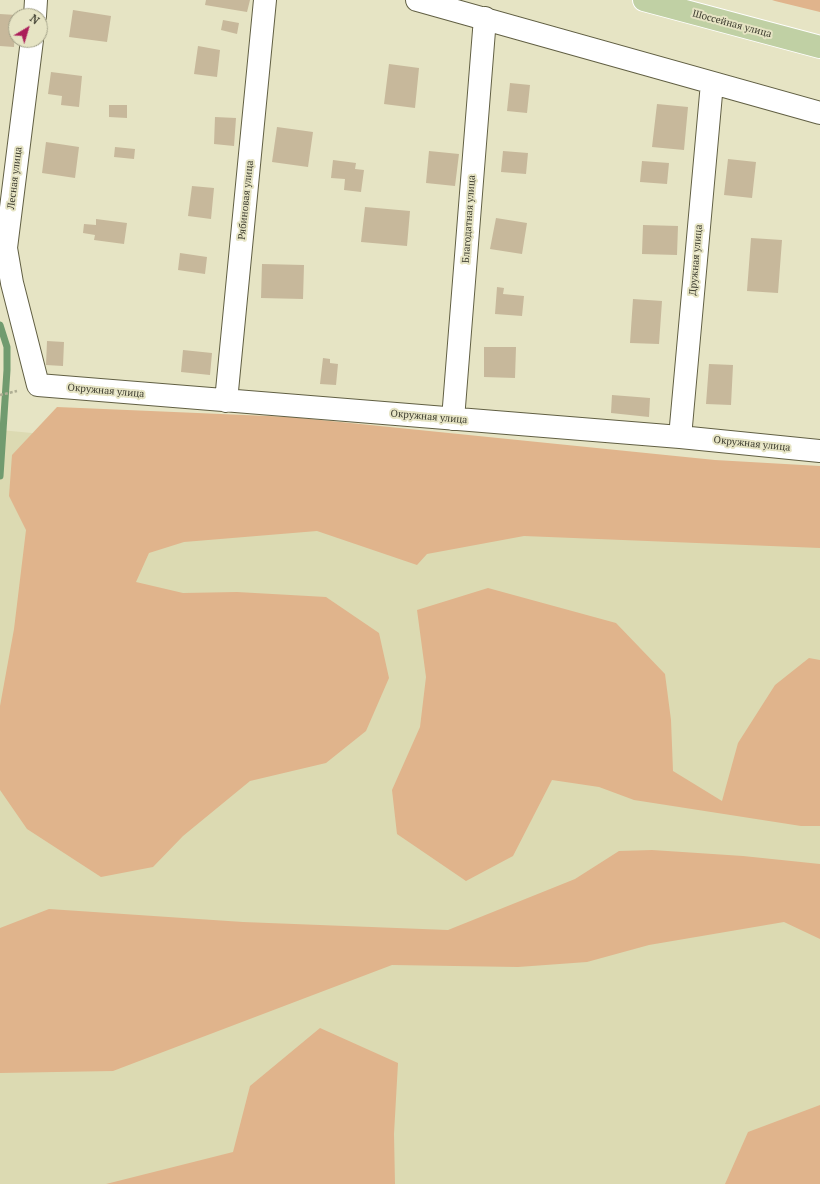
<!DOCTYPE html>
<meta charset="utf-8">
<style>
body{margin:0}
#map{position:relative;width:820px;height:1184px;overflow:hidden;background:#e6e4c4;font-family:"PT Serif",serif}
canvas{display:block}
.north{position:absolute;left:8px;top:8px;width:40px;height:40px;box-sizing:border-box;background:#e6e4c4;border:1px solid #a2a188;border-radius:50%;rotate:38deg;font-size:11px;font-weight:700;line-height:16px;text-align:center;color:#3d3c2f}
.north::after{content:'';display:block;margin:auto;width:14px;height:18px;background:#ab1e5a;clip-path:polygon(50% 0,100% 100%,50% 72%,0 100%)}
</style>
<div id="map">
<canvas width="820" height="1184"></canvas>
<div class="north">N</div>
</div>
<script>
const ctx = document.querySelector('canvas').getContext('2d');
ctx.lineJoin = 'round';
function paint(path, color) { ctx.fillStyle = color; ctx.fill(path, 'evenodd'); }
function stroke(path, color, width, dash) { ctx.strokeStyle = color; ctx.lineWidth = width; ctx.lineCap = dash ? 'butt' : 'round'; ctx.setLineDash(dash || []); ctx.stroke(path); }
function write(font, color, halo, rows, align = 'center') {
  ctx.font = font + ' "PT Serif",serif'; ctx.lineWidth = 4; ctx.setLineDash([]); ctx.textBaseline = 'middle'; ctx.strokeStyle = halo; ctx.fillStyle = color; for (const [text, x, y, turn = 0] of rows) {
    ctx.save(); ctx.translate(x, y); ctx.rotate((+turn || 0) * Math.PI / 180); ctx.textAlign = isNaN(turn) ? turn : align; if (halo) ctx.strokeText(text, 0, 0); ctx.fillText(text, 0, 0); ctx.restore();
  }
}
paint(new Path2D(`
 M0 430 820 507V1184H0Z`), '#dcdab2');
paint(new Path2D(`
 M772 0H820V12L775 1Z
 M57 407 291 417 715 460 820 466V548L524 536 427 554 417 565 317 531 184 542 149 553 136 582 183 593 237 592 326 597 379 633 389 678 366 731 326 763 250 781 183 836 153 867 101 877 27 829 0 790V706L14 629 26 530 9 496 12 455Z
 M488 588 616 623 665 674 671 720 673 771 722 801 738 743 775 685 809 658 820 660V826H801L634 800 599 787 552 780 513 856 466 881 397 834 392 790 420 727 426 677 417 610Z
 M652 850 743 856 820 864V939L784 922 649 945 587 962 518 967 392 965 113 1071 0 1073V928L49 909 243 922 448 930 575 879 619 851Z
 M320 1028 398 1063 394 1134 395 1184H106L233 1152 250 1086Z
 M820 1105V1184H725L748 1132Z`), '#e0b48c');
stroke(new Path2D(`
 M0 325 7 347V370L0 476`), '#719b6f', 7);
paint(new Path2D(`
 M206 0H250L247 12 205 5Z
 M73 10 111 16 107 42 69 37Z
 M0 14 16 15 14 47 0 46Z
 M223 20 239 23 237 34 221 30Z
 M198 46 220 50 217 77 194 74Z
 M389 64 419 68 415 108 384 104Z
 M51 72 82 76 79 107 61 105 62 96 48 94Z
 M510 83 530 85 527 113 507 111Z
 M657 104 688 107 684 150 652 147Z
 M109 105H127V118L109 117Z
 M215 117 236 118 234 146 214 144Z
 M277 127 313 132 308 167 272 162Z
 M46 142 79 147 75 178 42 173Z
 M115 147 135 149 134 159 114 157Z
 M429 151 459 154 455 186 426 183Z
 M503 151 528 153 526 174 501 172Z
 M728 159 756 162 752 198 724 195Z
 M333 160 356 163 355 169 364 170 361 192 344 190 345 179 331 178Z
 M642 161 669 163 667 184 640 182Z
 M192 186 214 188 211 219 188 216Z
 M365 207 410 211 407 246 361 242Z
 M496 218 527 223 522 254 490 249Z
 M96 219 127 223 124 244 94 240 95 235 83 233 84 224 96 225Z
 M643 225 678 226 677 255 642 254Z
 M751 238 782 240 778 293 747 291Z
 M180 253 207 257 205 274 178 270Z
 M262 264 304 265 303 299 261 298Z
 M497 287 504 288 503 294 524 296 522 316 495 314Z
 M633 299 662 301 659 344 630 343Z
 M47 341 64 342 63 366 46 365Z
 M484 347H516L515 378 484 377Z
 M183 350 212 353 210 375 181 372Z
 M323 358 330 359V363L338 364 336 385 320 384Z
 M709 364 733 365 731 405 706 404Z
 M612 395 650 398 649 417 611 413Z`), '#c7b89b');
const minor = new Path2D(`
 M417 0 820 113
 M35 16 36 0
 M32 40 6 248 12 283 38 385 680 437 820 451
 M226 401 265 0
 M453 419 485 18
 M680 437 712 83`);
const major = new Path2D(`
 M644 0 820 47`);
stroke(minor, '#615f43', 24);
stroke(major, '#fff', 24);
stroke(new Path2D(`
 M0 395 17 391`), '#afae94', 2.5, [3, 2]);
stroke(minor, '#fff', 22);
stroke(major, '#c0d0a4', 22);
write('10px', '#3d3c2f', '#e6e4c4', [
 ["Шоссейная улица",732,24,15],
 ["Лесная улица",15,178,-83],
 ["Рябиновая улица",246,200,-84],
 ["Благодатная улица",469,219,-86],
 ["Дружная улица",696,260,-85],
 ["Окружная улица",106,391,5],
 ["Окружная улица",429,417,5],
 ["Окружная улица",752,444,6]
]);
</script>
